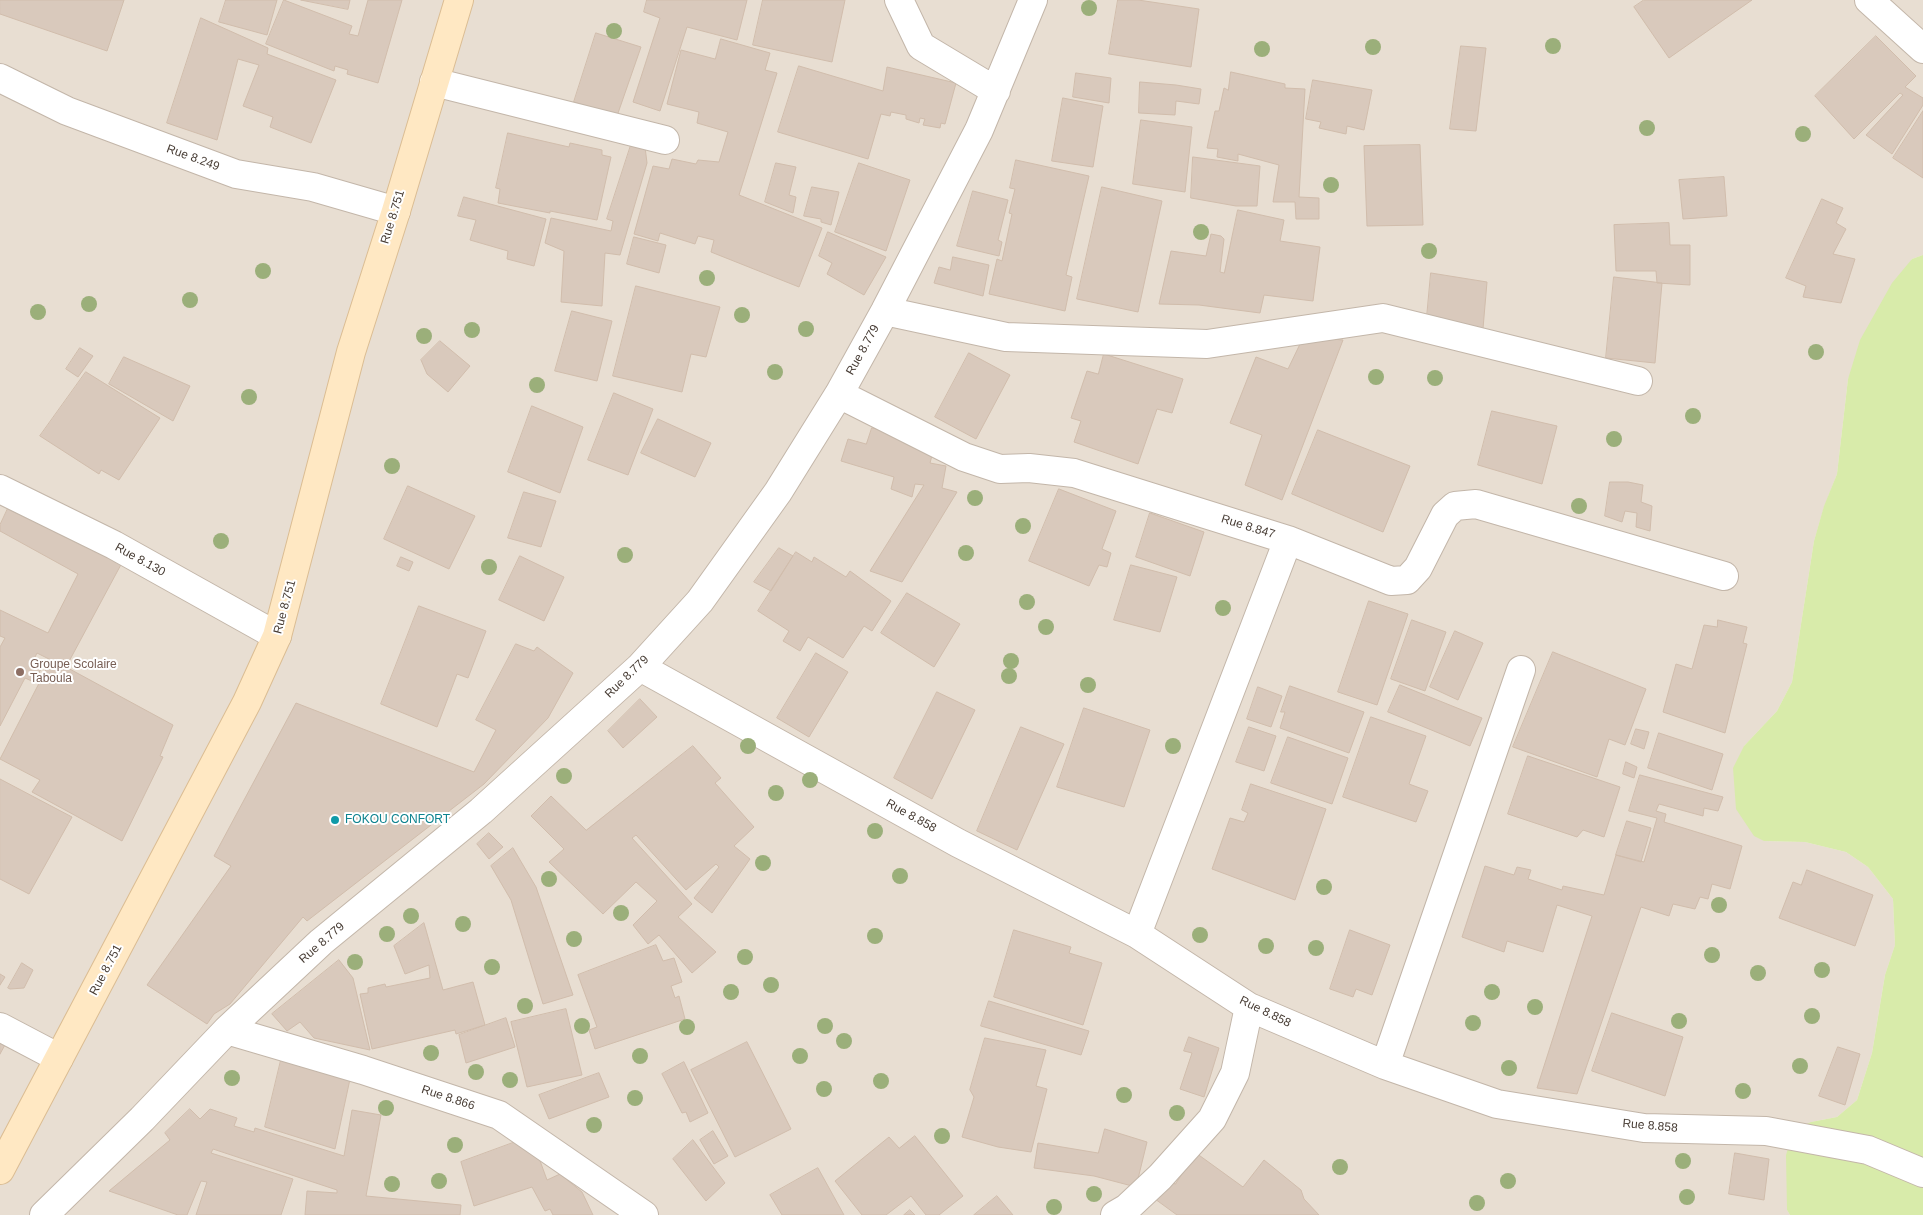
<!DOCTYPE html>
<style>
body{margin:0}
canvas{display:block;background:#f4ede5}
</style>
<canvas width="1923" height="1215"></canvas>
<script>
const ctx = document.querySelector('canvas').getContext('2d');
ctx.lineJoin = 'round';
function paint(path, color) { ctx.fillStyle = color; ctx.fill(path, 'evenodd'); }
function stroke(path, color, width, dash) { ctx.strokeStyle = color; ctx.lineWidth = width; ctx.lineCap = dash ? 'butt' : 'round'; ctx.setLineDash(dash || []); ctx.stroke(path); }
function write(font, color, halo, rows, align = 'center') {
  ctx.font = font + ' Helvetica,sans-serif'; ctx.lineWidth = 4; ctx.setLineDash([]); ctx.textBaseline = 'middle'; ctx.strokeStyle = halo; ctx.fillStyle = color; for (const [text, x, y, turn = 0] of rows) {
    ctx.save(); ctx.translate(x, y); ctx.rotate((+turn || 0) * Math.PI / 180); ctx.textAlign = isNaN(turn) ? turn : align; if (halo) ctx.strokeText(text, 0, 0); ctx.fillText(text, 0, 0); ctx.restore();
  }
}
paint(new Path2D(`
 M0 0H1923V255L1912 259 1848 379 1837 474 1824 507 1814 541 1792 682 1777 711 1744 746 1764 841 1805 842 1846 852 1868 867 1893 899 1895 945 1885 975 1872 1053 1857 1100 1837 1117 1811 1122 1787 1210 1790 1215H0Z`), '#e8ded2');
paint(new Path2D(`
 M1923 255V1215H1790L1787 1210 1786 1155 1794 1130 1811 1122 1837 1117 1857 1100 1872 1053 1885 975 1895 945 1893 899 1868 867 1846 852 1805 842 1764 841 1754 836 1736 809 1733 768 1744 746 1777 711 1792 682 1814 541 1824 506 1837 474 1848 379 1860 340 1892 283 1912 259Z`), '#d8ebaa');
const building = new Path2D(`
 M0 0H124L107 51 0 14Z
 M226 0H277L267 35 219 22Z
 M284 0 352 26 349 34 358 36 368 0H402L378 83 347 74 348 70 335 66 334 71 266 44Z
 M301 0H350L348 9Z
 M647 0H747L737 40 687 27 660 111 633 102 660 18 644 12Z
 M763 0H845L832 62 753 45Z
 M1118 0H1138L1199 9 1191 67 1109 54Z
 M1644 0H1752L1669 58 1634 7Z
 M201 18 268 48 267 54 336 80 311 143 270 127 273 117 243 106 259 65 238 59 217 140 167 123Z
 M596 33 641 47 617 116 574 102Z
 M1876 36 1916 76 1905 87 1923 98V105L1892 154 1866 135 1903 95 1900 93 1854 139 1815 96Z
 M721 39 770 53 765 70 777 73 739 195 822 228 799 287 711 252 714 240 698 236 695 244 660 233 658 241 634 234 653 166 669 169 672 159 696 164 698 160 719 162 728 132 697 123 699 112 667 104 681 50 715 59Z
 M1461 46 1486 48 1476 131 1450 129Z
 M799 66 883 91 887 67 956 83 945 124 941 123 940 128 923 125 925 119 920 118 919 123 906 119V115L891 112 890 116 881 114 868 159 778 132Z
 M1231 72 1285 84V88L1305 89 1299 197 1319 198V219H1296L1295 202H1273L1279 165 1238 154V161L1217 157 1218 149 1207 148 1215 111H1219L1224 88 1228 90Z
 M1076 73 1111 78 1109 103 1073 97Z
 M1313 80 1372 90 1364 130 1347 126 1346 134 1319 128 1321 122 1306 119Z
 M1140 82 1176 85 1201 89 1199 104 1176 101 1175 115 1139 113Z
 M1063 98 1103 106 1093 167 1052 161Z
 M1923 111V178L1893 158Z
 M1141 120 1192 127 1185 192 1133 184Z
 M508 133 569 147 570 143 602 150V155L611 157 597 220 550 211V213L498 203 500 189 496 188Z
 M631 145 645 147 647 163 620 255 605 253 602 306 561 302 564 251 545 243 551 218 611 231 613 221 607 219Z
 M1420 145 1423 225 1367 226 1364 146Z
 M1193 157 1260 166 1257 206H1236L1191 198Z
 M1016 160 1089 176 1066 275 1072 277 1065 311 989 294 997 259 1002 261 1012 214 1009 213 1015 189 1010 188Z
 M776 163 796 167 789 195 796 197 793 213 765 202Z
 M859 163 910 180 886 251 835 232Z
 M1724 177 1727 216 1683 219 1679 180Z
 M812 187 839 192 831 225 821 222V219L804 216Z
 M1102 187 1162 201 1138 312 1077 299Z
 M973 191 1008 200 998 240 1002 242 999 256 957 246Z
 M464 197 546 219 534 266 507 259 508 251 470 240 476 220 458 216Z
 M1822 199 1843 208 1836 223 1846 229 1833 254 1855 259 1841 303 1803 297 1806 286 1786 278Z
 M1238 210 1284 220 1280 241 1320 247 1313 301 1264 295 1260 313 1199 305 1159 304 1171 251 1206 256 1211 234 1221 236 1224 239 1220 272 1224 273Z
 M1669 223 1670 245H1690V285L1657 283 1656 271H1616L1614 225Z
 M828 232 886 257 864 295 827 274 832 263 819 256Z
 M634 237 666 245 659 273 627 264Z
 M953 257 989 265 983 296 934 283 939 267 950 270Z
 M1431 273 1487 282 1482 340 1426 328Z
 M1614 277 1662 283 1655 363 1606 358Z
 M636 286 720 307 706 357 691 354 682 392 613 376Z
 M572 311 612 321 597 381 555 371Z
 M1311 337 1343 340 1282 500 1245 485 1262 435 1230 423 1256 357 1288 369 1301 342Z
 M440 341 470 366 448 392 427 374 421 360Z
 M80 348 93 356 78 377 66 369Z
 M969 353 1010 375 976 439 935 417Z
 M1104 354 1183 379 1172 413 1157 409 1138 464 1074 442 1081 421 1071 418 1087 371 1098 374Z
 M124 357 190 386 173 421 109 384Z
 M86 372 160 418 119 480 101 470 99 474 40 436Z
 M614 393 653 409 628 475 588 460Z
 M532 406 583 427 560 493 508 472Z
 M1492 411 1557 426 1542 484 1478 465Z
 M658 419 711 443 695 477 641 453Z
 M872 428 918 437 934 448 930 463 946 466 942 488 957 492 902 582 870 571 924 485 915 484 912 497 891 489 894 477 841 461 848 439 866 444Z
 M1318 430 1410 466 1383 532 1292 494Z
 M1610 482H1628L1643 485 1641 502 1652 506 1650 531 1636 527 1637 513 1625 511 1622 522 1605 516Z
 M408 486 475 516 449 569 384 539Z
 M1059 489 1116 511 1102 549 1111 553 1107 567 1099 565 1089 586 1029 561Z
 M524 492 556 501 541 547 508 538Z
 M11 502 124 559 66 667 173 725 160 756 163 757 122 841 32 792 40 780 0 759 51 660 37 653 34 659 43 665 34 682 25 678 0 726V647L5 638 0 636V610L48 633 78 574 0 531V525Z
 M1150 513 1204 532 1190 576 1136 557Z
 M779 548 793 556 771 591 754 582Z
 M796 552 812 562 814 557 846 577 850 571 891 601 872 631 864 626 843 658 808 637 800 651 783 641 789 631 758 611Z
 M520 556 564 577 544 621 499 600Z
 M401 557 413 562 409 571 397 566Z
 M1131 565 1177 577 1160 632 1114 620Z
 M907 593 960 624 934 667 881 633Z
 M1369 601 1408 614 1377 705 1338 692Z
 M419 606 486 631 468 678 457 674 437 727 381 704Z
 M1412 620 1446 632 1425 691 1391 679Z
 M1718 620 1747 627 1743 643 1747 644 1725 733 1663 712 1676 664 1692 669 1704 625 1717 627Z
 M1455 631 1483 643 1458 700 1430 687Z
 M516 644 534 651 537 647 573 673 548 718 484 784 307 921 303 917 230 1004 214 1014 207 1024 147 985 231 866 214 856 296 703 474 772 496 730 476 720Z
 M1553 652 1646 689 1625 745 1609 739 1597 777 1513 747Z
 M816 653 848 672 809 737 777 718Z
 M1400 685 1482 718 1470 746 1388 712Z
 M1290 686 1364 712 1349 753 1280 728 1285 712H1281Z
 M1258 687 1282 696 1271 727 1247 719Z
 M937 692 975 710 932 799 894 778Z
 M640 699 657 717 623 748 608 731Z
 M1084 708 1150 730 1124 807 1057 787Z
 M1371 717 1426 736 1409 784 1428 791 1416 822 1343 797Z
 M1021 727 1064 744 1017 850 977 831Z
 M1249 727 1276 736 1264 771 1236 762Z
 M1636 729 1649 732 1644 749 1631 744Z
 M1659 733 1723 754 1712 790 1648 768Z
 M1288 737 1348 758 1332 804 1271 783Z
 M693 746 721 778 715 783 754 827 734 846 750 859 712 913 694 898 719 867 716 864 686 890 636 835 632 838 692 904 678 917 716 952 692 973 659 935 648 944 633 925 657 901 636 882 603 914 549 862 564 849 531 816 551 796 586 830Z
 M1528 756 1620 787 1604 837 1583 830 1577 837 1508 814Z
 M1626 762 1637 767 1634 778 1623 774Z
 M1640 775 1723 797 1718 811 1704 808 1703 816 1659 804 1656 811 1666 814 1664 822 1742 846 1730 889 1712 884 1708 899 1700 897 1695 909 1673 904 1669 916 1641 907 1577 1094 1537 1088 1592 916 1557 905 1543 952 1507 941 1504 952 1462 937 1485 866 1514 875 1517 867 1531 870 1528 879 1562 890 1563 886 1604 895 1616 855 1644 862 1657 818 1629 811Z
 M0 779 72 817 29 894 0 879Z
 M1251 784 1326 809 1295 900 1212 869 1230 818 1244 822 1248 813 1242 810Z
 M1627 821 1651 828 1641 862 1616 855Z
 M489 833 503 847 489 859 477 844Z
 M513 848 536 887 573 995 543 1004 511 900 491 866Z
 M1807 870 1873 895 1855 946 1779 918 1793 882 1801 885Z
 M424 923 443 990 473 982 485 1025 456 1034 455 1030 372 1049 360 994 368 993V988L385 984 386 987 430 978 429 965 405 974 394 946Z
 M1014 930 1071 947 1069 953 1102 963 1083 1025 994 997Z
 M1350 930 1390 945 1372 995 1356 989 1353 997 1330 989Z
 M656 945 663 961 674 958 682 982 671 986 675 998 679 996 685 1019 595 1049 589 1030 597 1027 578 975Z
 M339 960 353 978 370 1050 314 1038 300 1022 287 1031 272 1014Z
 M22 963 33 970 24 988 10 989 8 988Z
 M0 974 5 977 0 985Z
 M989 1001 1089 1031 1081 1055 981 1026Z
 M566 1009 582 1075 527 1087 511 1022Z
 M1612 1013 1683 1037 1665 1096 1592 1071Z
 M506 1018 515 1047 466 1063 459 1035Z
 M1189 1037 1219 1048 1204 1097 1180 1089 1192 1053 1184 1051Z
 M985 1038 1046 1050 1036 1086 1047 1089 1031 1152 998 1147 962 1137 974 1097 970 1090Z
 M0 1040 6 1043 0 1054Z
 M747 1042 791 1129 735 1157 691 1070Z
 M1838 1047 1860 1054 1845 1105 1819 1096Z
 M282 1056 350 1079 335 1149 265 1127Z
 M684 1062 708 1113 690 1122 686 1112 682 1113 662 1074Z
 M599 1073 609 1097 549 1119 539 1095Z
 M190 1109 200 1119 210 1109 237 1118 234 1126 254 1132 255 1128 344 1156 352 1110 381 1115 366 1196 461 1205 460 1215H305L307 1191 337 1193V1190L213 1149 211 1153 293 1179 281 1215H196L207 1182 201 1181 187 1215H178L109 1191 170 1140 165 1133Z
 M1105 1129 1147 1142 1136 1187 1094 1176 1034 1168 1038 1143 1098 1153Z
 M713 1131 728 1156 714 1164 700 1140Z
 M915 1136 963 1196 939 1215H926L911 1196 886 1215H862L835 1181 889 1137 899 1148Z
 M693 1140 725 1183 706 1201 673 1159Z
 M518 1141 539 1158 547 1180 560 1174 582 1192 593 1215H553L550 1209 545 1211 532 1187 474 1206 461 1162Z
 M1196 1153 1243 1187 1264 1160 1301 1190 1304 1199 1319 1215H1177L1155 1199 1171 1181 1175 1184Z
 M1735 1153 1769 1159 1764 1200 1729 1194Z
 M818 1168 844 1215H782L770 1195Z
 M997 1196 1013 1215H974Z
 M910 1210 915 1215H904Z`);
paint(building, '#d9c9bc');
stroke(building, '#d1bdac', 1);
const minor = new Path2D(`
 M899 0 921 46 996 91
 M1869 0 1923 49
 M0 78 67 111 236 174 313 187 396 211
 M434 82 665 140
 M885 311 1006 337 1207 344 1383 318 1638 381
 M839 394 964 457 1000 469 1029 468 1074 473 1288 540 1137 934
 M0 489 114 545 277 636
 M1288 540 1391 581 1407 580 1418 568 1445 515 1455 506 1476 504 1724 576
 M640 667 958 843 1137 934 1249 1007 1385 1065 1497 1104 1644 1128 1766 1131 1868 1150 1923 1173
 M0 1027 59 1058
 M227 1030 363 1070 499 1115 644 1215
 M1385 1065 1521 670
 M44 1215 142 1119 227 1030 321 942 481 811 640 667 700 601 778 492 839 394 885 311 979 130 1033 0
 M1115 1215 1127 1208 1160 1177 1212 1119 1235 1073 1249 1007`);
const secondary = new Path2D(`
 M0 1170 247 702 277 636 351 352 396 211 459 0`);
stroke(minor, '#c3b6a9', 30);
stroke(secondary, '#dbbd93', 30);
stroke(minor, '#fff', 28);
stroke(secondary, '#ffe8c3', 28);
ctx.fillStyle = '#9baf7a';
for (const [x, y] of [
 [1089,8],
 [614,31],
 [1553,46],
 [1373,47],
 [1262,49],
 [1647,128],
 [1803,134],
 [1331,185],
 [1201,232],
 [1429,251],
 [263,271],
 [707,278],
 [190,300],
 [89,304],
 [38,312],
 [742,315],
 [806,329],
 [472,330],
 [424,336],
 [1816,352],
 [775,372],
 [1376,377],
 [1435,378],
 [537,385],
 [249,397],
 [1693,416],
 [1614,439],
 [392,466],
 [975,498],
 [1579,506],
 [1023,526],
 [221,541],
 [966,553],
 [625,555],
 [489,567],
 [1027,602],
 [1223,608],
 [1046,627],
 [1011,661],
 [1009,676],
 [1088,685],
 [748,746],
 [1173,746],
 [564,776],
 [810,780],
 [776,793],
 [875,831],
 [763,863],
 [900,876],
 [549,879],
 [1324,887],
 [1719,905],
 [621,913],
 [411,916],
 [463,924],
 [387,934],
 [1200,935],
 [875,936],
 [574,939],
 [1266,946],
 [1316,948],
 [1712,955],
 [745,957],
 [355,962],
 [492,967],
 [1822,970],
 [1758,973],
 [771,985],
 [731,992],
 [1492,992],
 [525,1006],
 [1535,1007],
 [1812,1016],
 [1679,1021],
 [1473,1023],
 [582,1026],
 [825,1026],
 [687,1027],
 [844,1041],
 [431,1053],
 [640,1056],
 [800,1056],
 [1800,1066],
 [1509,1068],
 [476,1072],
 [232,1078],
 [510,1080],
 [881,1081],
 [824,1089],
 [1743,1091],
 [1124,1095],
 [635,1098],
 [386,1108],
 [1177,1113],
 [594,1125],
 [942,1136],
 [455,1145],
 [1683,1161],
 [1340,1167],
 [439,1181],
 [1508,1181],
 [392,1184],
 [1094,1194],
 [1687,1197],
 [1477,1203],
 [1054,1207]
]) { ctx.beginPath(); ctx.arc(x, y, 8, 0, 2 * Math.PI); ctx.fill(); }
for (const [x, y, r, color] of [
 [20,672,5,"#8d6e63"],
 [335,820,5,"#0f9aa8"]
]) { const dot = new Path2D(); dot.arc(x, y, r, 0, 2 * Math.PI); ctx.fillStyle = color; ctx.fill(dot); stroke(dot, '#fff', 2); }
write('12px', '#473c34', '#fff', [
 ["Rue 8.249",193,158,20],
 ["Rue 8.751",393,217,-73],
 ["Rue 8.779",863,350,-61],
 ["Rue 8.847",1248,527,17],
 ["Rue 8.130",140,560,29],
 ["Rue 8.751",285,607,-75],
 ["Rue 8.779",627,677,-44],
 ["Rue 8.858",911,816,29],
 ["Rue 8.779",322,943,-41],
 ["Rue 8.751",106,970,-62],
 ["Rue 8.858",1265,1012,26],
 ["Rue 8.866",448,1098,18],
 ["Rue 8.858",1650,1126,5]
]);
write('12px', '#785e54', '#fff', [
 ["Groupe Scolaire",30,665],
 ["Taboula",30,679]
], 'left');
write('12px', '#0d838f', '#fff', [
 ["FOKOU CONFORT",345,820]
], 'left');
</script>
